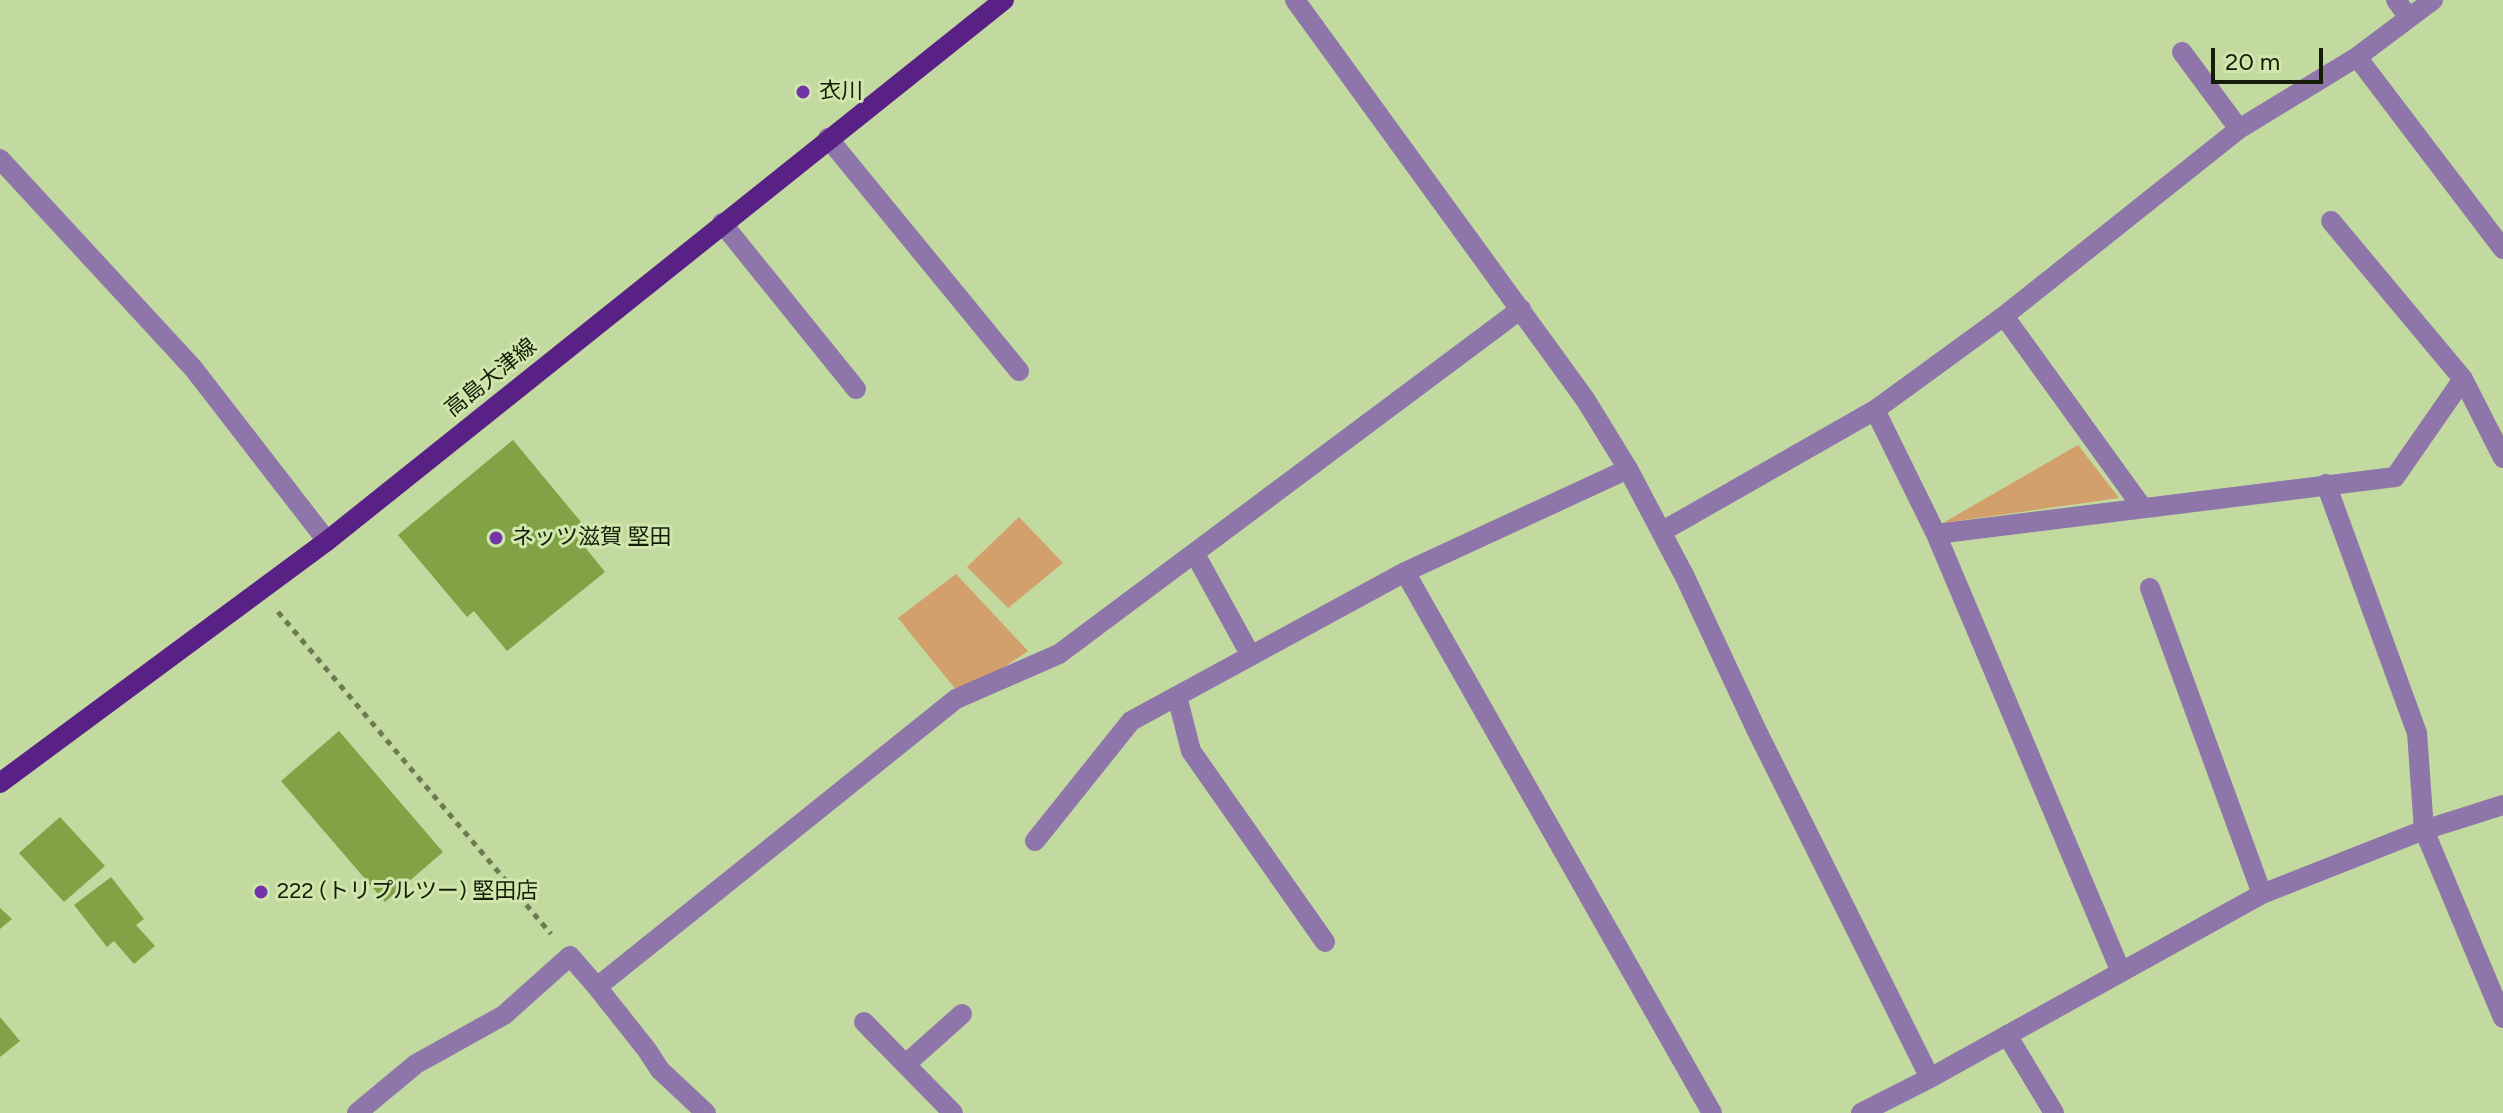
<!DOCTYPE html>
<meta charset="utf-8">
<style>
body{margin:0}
#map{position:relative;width:2503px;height:1113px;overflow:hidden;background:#c2d99f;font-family:Figtree,sans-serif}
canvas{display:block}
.scale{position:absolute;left:2211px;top:48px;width:112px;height:36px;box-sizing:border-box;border:4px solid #151c07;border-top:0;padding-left:10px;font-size:24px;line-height:28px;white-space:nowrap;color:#151c07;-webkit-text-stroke:6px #cfe6ac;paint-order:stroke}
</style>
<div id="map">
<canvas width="2503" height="1113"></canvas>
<div class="scale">20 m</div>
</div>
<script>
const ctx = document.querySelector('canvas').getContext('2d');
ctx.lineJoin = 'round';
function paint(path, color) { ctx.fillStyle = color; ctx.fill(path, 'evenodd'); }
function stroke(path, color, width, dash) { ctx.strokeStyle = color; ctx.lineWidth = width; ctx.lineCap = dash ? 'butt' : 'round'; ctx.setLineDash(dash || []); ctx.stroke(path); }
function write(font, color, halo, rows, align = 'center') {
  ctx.font = font + ' Figtree,"Noto Sans JP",sans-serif'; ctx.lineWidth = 6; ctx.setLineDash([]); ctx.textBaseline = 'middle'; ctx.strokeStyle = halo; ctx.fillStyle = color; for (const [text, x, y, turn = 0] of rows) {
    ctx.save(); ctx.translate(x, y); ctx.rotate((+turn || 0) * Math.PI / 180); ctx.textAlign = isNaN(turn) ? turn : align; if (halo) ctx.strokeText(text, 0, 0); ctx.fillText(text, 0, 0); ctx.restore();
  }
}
paint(new Path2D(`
 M2078 445 2119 498 1943 523Z
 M1019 517 1063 563 1008 608 967 567Z
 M956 574 1028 651 961 696 898 618Z`), '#d39f6a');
paint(new Path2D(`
 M513 440 581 522 571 530 605 572 507 651 474 611 467 617 398 535Z
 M339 731 443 852 385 902 281 781Z
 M60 817 105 866 64 902 19 853Z
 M111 877 144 919 136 925 155 946 134 964 114 941 107 947 74 905Z
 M0 908 12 919 0 929Z
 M0 1017 20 1041 0 1057Z`), '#81a245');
stroke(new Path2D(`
 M278 612 551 934`), '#6b7a53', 5, [6, 6]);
stroke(new Path2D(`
 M1295 0 1585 399 1628 469 1685 577 1756 729 1930 1078
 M2396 0 2409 18
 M2182 52 2239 129
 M2357 57 2503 249
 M828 138 1019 371
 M0 159 193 368 327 541
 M2331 221 2463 379
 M722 223 856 389
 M2004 316 2142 507
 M1875 410 1936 534 2121 972
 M2326 484 2417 733 2424 830 2503 1018
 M1661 532 1875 410 2004 316 2239 129 2357 57 2433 0
 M1936 534 2395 477 2463 379 2503 458
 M1195 554 1251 656
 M1405 572 1712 1113
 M2150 588 2262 894
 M1177 696 1191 751 1325 942
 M1035 841 1131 721 1405 572 1628 469
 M864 1022 953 1113
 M2007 1035 2054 1113
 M906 1064 962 1014
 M357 1113 416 1064 504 1015 570 956 597 987
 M706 1113 660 1070 647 1050 597 987 956 699 1059 654 1521 309
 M1861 1113 1930 1078 2262 894 2424 830 2503 805`), '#8e75aa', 20);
stroke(new Path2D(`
 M0 783 327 541 1004 0`), '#592185', 20);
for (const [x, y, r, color] of [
 [803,92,8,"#7434a9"],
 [496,538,8,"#7434a9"],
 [261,892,8,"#7434a9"]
]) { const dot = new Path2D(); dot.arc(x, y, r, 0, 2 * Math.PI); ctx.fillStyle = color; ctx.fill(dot); stroke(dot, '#cfe6ac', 3); }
write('22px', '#151c07', '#cfe6ac', [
 ["衣川",819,92],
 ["ネッツ滋賀 堅田",512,538],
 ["222 (トリプルツー) 堅田店",277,892]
], 'left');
write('22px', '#151c07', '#cfe6ac', [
 ["高島大津線",491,378,-39]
]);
</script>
